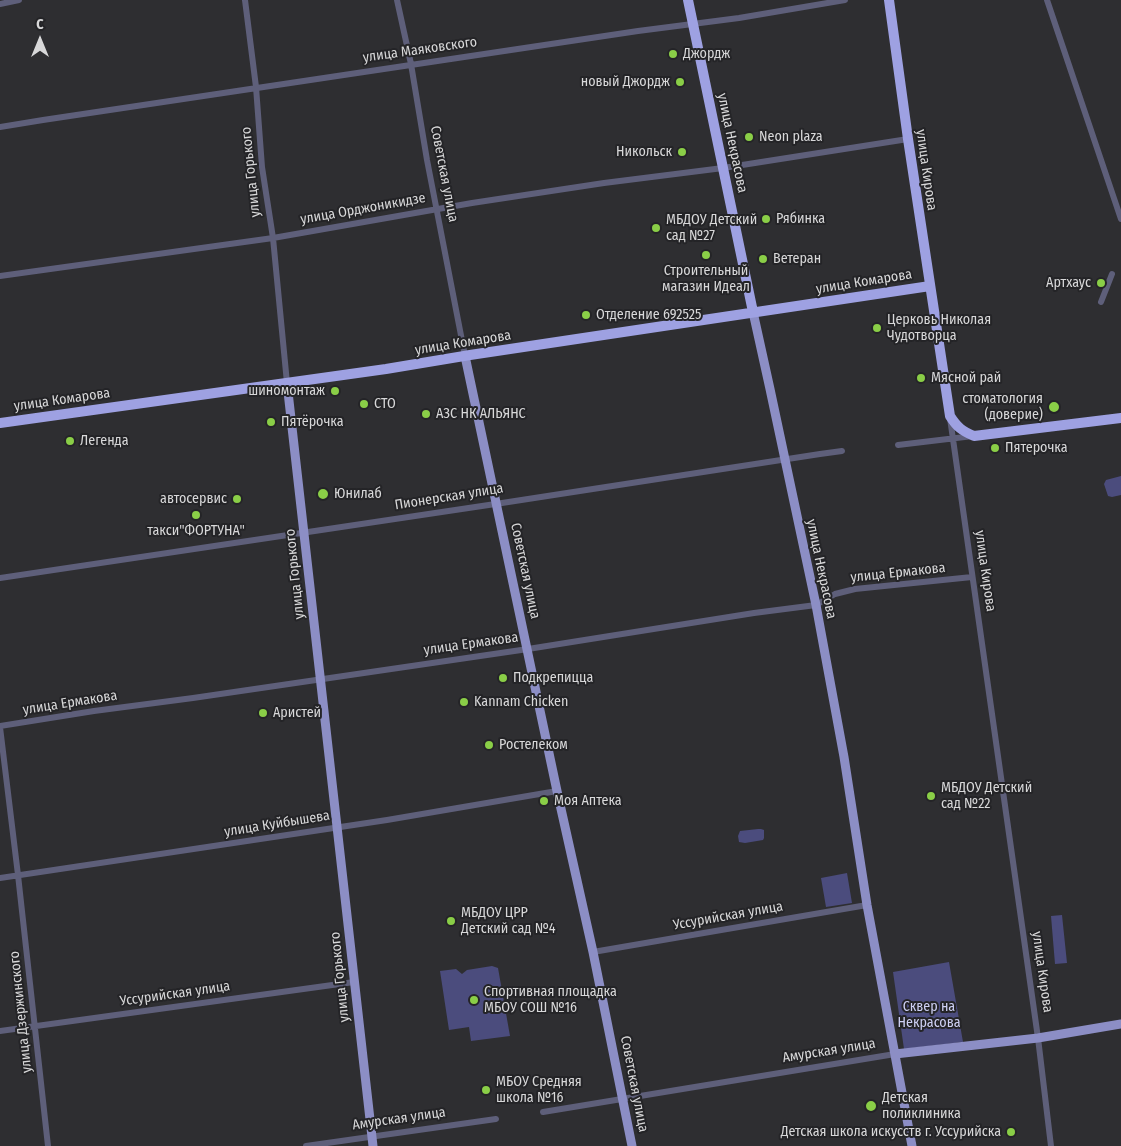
<!DOCTYPE html>
<meta charset="utf-8">
<style>
body{margin:0}
#map{position:relative;width:1121px;height:1146px;overflow:hidden;background:#2e2e31;font-family:"Fira Sans Condensed",sans-serif}
canvas{display:block}
.north{position:absolute;left:15px;top:15px;width:50px;height:50px;-webkit-text-stroke:4px #242427;paint-order:stroke;rotate:0deg;font-size:14px;font-weight:700;line-height:20px;text-align:center;color:#d8d8d9}
.north::after{content:'';display:block;margin:auto;width:18px;height:22px;background:#d8d8d9;clip-path:polygon(50% 0,100% 100%,50% 72%,0 100%)}
</style>
<div id="map">
<canvas width="1121" height="1146"></canvas>
<div class="north">С</div>
</div>
<script>
const ctx = document.querySelector('canvas').getContext('2d');
ctx.lineJoin = 'round';
function paint(path, color) { ctx.fillStyle = color; ctx.fill(path, 'evenodd'); }
function stroke(path, color, width, dash) { ctx.strokeStyle = color; ctx.lineWidth = width; ctx.lineCap = dash ? 'butt' : 'round'; ctx.setLineDash(dash || []); ctx.stroke(path); }
function write(font, color, halo, rows, align = 'center') {
  ctx.font = font + ' "Fira Sans Condensed",sans-serif'; ctx.lineWidth = 4; ctx.setLineDash([]); ctx.textBaseline = 'middle'; ctx.strokeStyle = halo; ctx.fillStyle = color; for (const [text, x, y, turn = 0] of rows) {
    ctx.save(); ctx.translate(x, y); ctx.rotate((+turn || 0) * Math.PI / 180); ctx.textAlign = isNaN(turn) ? turn : align; if (halo) ctx.strokeText(text, 0, 0); ctx.fillText(text, 0, 0); ctx.restore();
  }
}
paint(new Path2D(`
 M1121 476V495L1112 497 1108 496 1104 484 1106 480Z
 M758 829H761L764 830V838L763 840 745 843 739 842 738 836 740 831Z
 M847 873 852 903 826 907 821 878Z
 M1062 915 1067 963 1055 964 1051 916Z
 M949 962 963 1042 904 1049 893 972Z
 M492 966 498 968 510 1036 471 1041 469 1027 449 1030 440 971 456 969 462 974 467 970Z`), '#4b4c7d');
stroke(new Path2D(`
 M245 0 256 87 262 167 273 238 287 383
 M397 0 411 64 427 160 465 356
 M1047 0 1121 219
 M0 4 19 0
 M0 127 43 120 638 31 739 18 845 0
 M0 276 273 238 472 203 604 183 723 168 908 139
 M1101 302 1112 274
 M950 418 1038 1038 1051 1146
 M898 445 973 436
 M0 578 502 503 820 454 842 451
 M0 726 94 711 193 698 528 649 754 613 816 605 835 594 855 589 972 577
 M0 727 18 875 48 1146
 M0 878 387 820 557 791
 M593 952 867 905
 M0 1031 354 982
 M543 1112 895 1054
 M306 1146 496 1119`), '#5e5f7a', 6);
stroke(new Path2D(`
 M753 312 770 389 816 605 844 757 867 905 912 1146
 M465 356 557 791 593 952 632 1146
 M287 383 373 1146
 M895 1054 1038 1038 1121 1024`), '#8c8ec5', 9);
stroke(new Path2D(`
 M688 0 753 312
 M889 0 908 139 950 416C957 427 962 431 974 436L1121 418
 M0 423 386 369 470 355 930 286`), '#9ea1e2', 10);
for (const [x, y, r, color] of [
 [673,54,5,"#8ace47"],
 [680,82,5,"#8ace47"],
 [749,137,5,"#8ace47"],
 [682,152,5,"#8ace47"],
 [766,219,5,"#8ace47"],
 [656,228,5,"#8ace47"],
 [706,255,5,"#8ace47"],
 [763,259,5,"#8ace47"],
 [1101,283,5,"#8ace47"],
 [586,315,5,"#8ace47"],
 [877,328,5,"#8ace47"],
 [921,378,5,"#8ace47"],
 [335,391,5,"#8ace47"],
 [364,404,5,"#8ace47"],
 [1054,407,6,"#8ace47"],
 [426,414,5,"#8ace47"],
 [271,422,5,"#8ace47"],
 [70,441,5,"#8ace47"],
 [995,448,5,"#8ace47"],
 [323,494,6,"#8ace47"],
 [237,499,5,"#8ace47"],
 [196,515,5,"#8ace47"],
 [503,678,5,"#8ace47"],
 [464,702,5,"#8ace47"],
 [263,713,5,"#8ace47"],
 [489,745,5,"#8ace47"],
 [931,796,5,"#8ace47"],
 [544,801,5,"#8ace47"],
 [451,921,5,"#8ace47"],
 [474,1000,5,"#8ace47"],
 [486,1090,5,"#8ace47"],
 [871,1106,6,"#8ace47"],
 [1011,1132,5,"#8ace47"]
]) { const dot = new Path2D(); dot.arc(x, y, r, 0, 2 * Math.PI); ctx.fillStyle = color; ctx.fill(dot); stroke(dot, '#242427', 2); }
write('14px', '#d8d8d9', '#242427', [
 ["улица Маяковского",420,50,-8],
 ["улица Некрасова",732,143,78],
 ["улица Кирова",926,170,82],
 ["улица Горького",251,172,-96],
 ["Советская улица",444,174,79],
 ["улица Орджоникидзе",363,209,-10],
 ["улица Комарова",864,282,-9],
 ["улица Комарова",463,343,-9],
 ["улица Комарова",62,400,-8],
 ["Пионерская улица",449,497,-9],
 ["улица Некрасова",821,569,78],
 ["Советская улица",525,571,78],
 ["улица Кирова",985,571,82],
 ["улица Ермакова",898,573,-6],
 ["улица Горького",295,574,-96],
 ["улица Ермакова",471,644,-8],
 ["улица Ермакова",70,703,-9],
 ["улица Куйбышева",277,824,-9],
 ["Уссурийская улица",728,916,-10],
 ["улица Кирова",1042,972,82],
 ["улица Горького",340,977,-96],
 ["Уссурийская улица",175,994,-8],
 ["улица Дзержинского",21,1012,-96],
 ["Амурская улица",829,1051,-9],
 ["Советская улица",634,1084,79],
 ["Амурская улица",399,1119,-8]
]);
write('14px', '#d8d8d9', '#242427', [
 ["Джордж",683,54],
 ["новый Джордж",670,82,"right"],
 ["Neon plaza",759,137],
 ["Никольск",672,152,"right"],
 ["Рябинка",776,219],
 ["МБДОУ Детский",666,220],
 ["сад №27",666,236],
 ["Ветеран",773,259],
 ["Строительный",706,271,"center"],
 ["магазин Идеал",706,287,"center"],
 ["Артхаус",1091,283,"right"],
 ["Отделение 692525",596,315],
 ["Церковь Николая",887,320],
 ["Чудотворца",887,336],
 ["Мясной рай",931,378],
 ["шиномонтаж",325,391,"right"],
 ["стоматология",1043,399,"right"],
 ["(доверие)",1043,415,"right"],
 ["СТО",374,404],
 ["АЗС НК АЛЬЯНС",436,414],
 ["Пятёрочка",281,422],
 ["Легенда",80,441],
 ["Пятерочка",1005,448],
 ["Юнилаб",334,494],
 ["автосервис",227,499,"right"],
 ["такси\"ФОРТУНА\"",196,531,"center"],
 ["Подкрепицца",513,678],
 ["Kannam Chicken",474,702],
 ["Аристей",273,713],
 ["Ростелеком",499,745],
 ["МБДОУ Детский",941,788],
 ["сад №22",941,804],
 ["Моя Аптека",554,801],
 ["МБДОУ ЦРР",461,913],
 ["Детский сад №4",461,929],
 ["Спортивная площадка",484,992],
 ["МБОУ СОШ №16",484,1008],
 ["МБОУ Средняя",496,1082],
 ["школа №16",496,1098],
 ["Детская",882,1098],
 ["поликлиника",882,1114],
 ["Детская школа искусств г. Уссурийска",1001,1132,"right"]
], 'left');
write('14px', '#ced0f4', '#242427', [
 ["Сквер на",929,1007],
 ["Некрасова",929,1023]
]);
</script>
